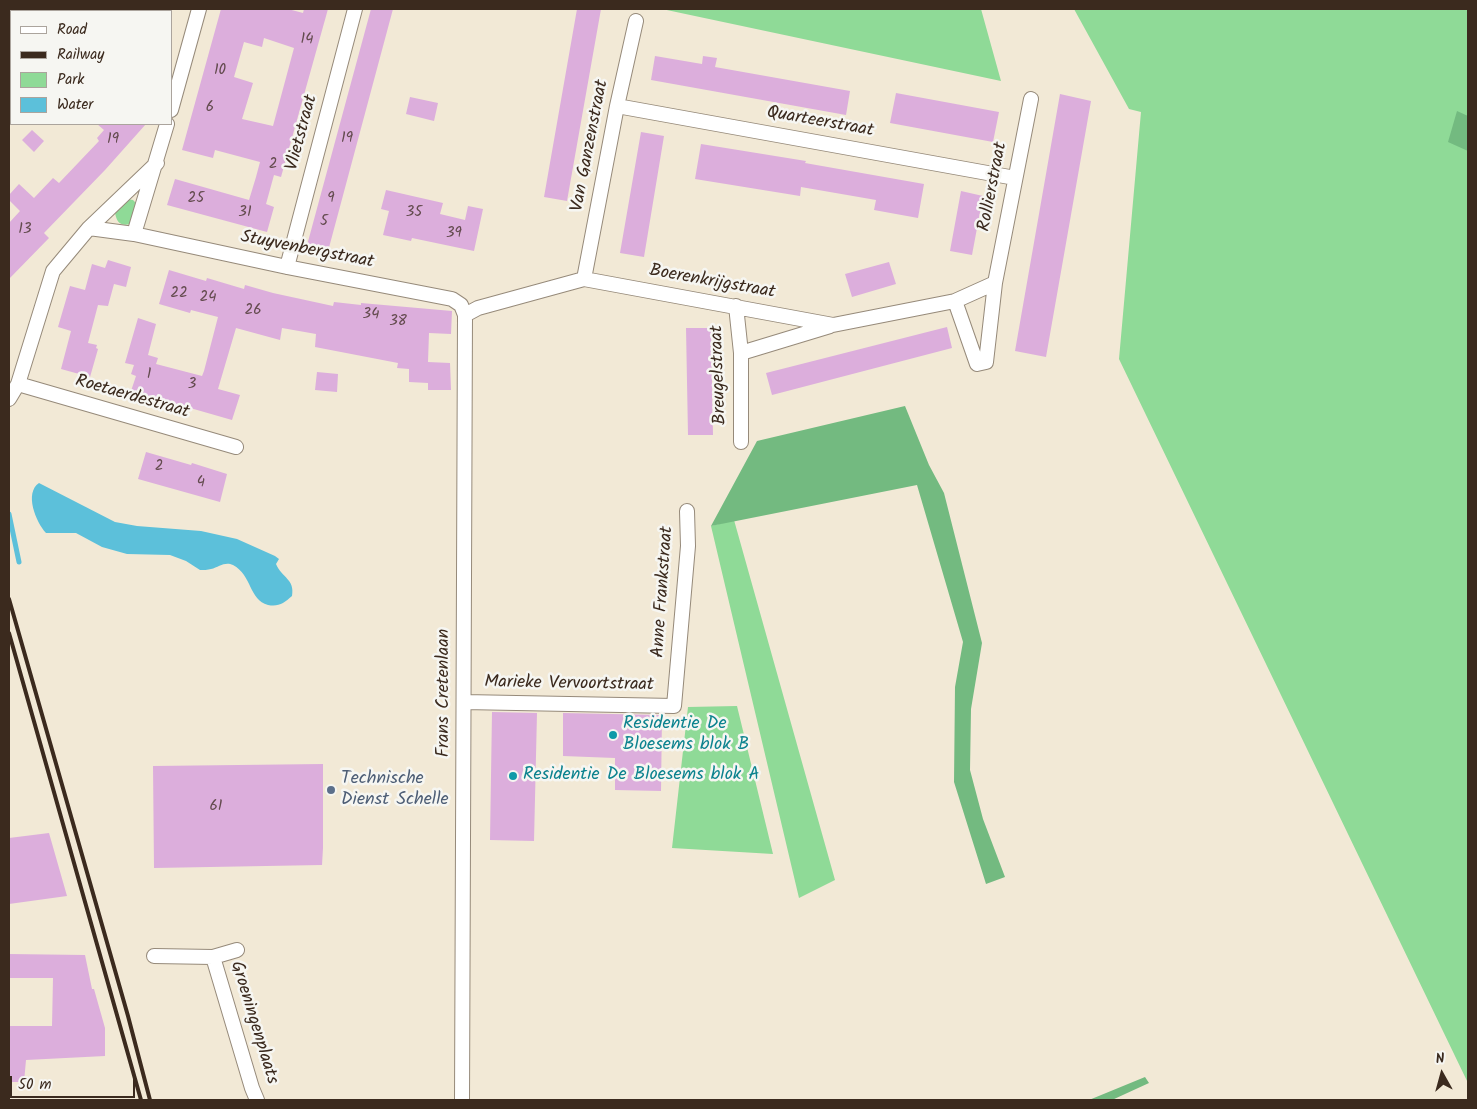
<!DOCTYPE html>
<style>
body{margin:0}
#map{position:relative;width:1477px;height:1109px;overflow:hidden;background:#f2e9d6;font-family:Kalam,sans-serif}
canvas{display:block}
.frame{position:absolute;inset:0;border:10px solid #3b2a1e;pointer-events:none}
.legend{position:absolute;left:10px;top:10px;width:162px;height:115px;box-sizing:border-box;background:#f6f6f2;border:1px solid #aba49d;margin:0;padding:6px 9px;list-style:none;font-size:15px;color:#3b2a1e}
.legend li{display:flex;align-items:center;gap:10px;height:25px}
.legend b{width:25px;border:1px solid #aba49d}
.north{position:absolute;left:1417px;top:1049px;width:50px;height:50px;-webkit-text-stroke:4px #f6f6f2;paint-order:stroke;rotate:353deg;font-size:14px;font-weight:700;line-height:20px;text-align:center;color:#3b2a1e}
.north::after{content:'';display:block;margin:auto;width:18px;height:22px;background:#3b2a1e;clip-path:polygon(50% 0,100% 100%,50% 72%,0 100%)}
.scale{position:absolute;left:10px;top:1076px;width:125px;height:22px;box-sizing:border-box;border:2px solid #3b2a1e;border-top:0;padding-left:6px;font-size:15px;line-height:18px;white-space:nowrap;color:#3b2a1e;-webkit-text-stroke:4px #f6f6f2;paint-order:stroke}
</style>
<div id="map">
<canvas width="1477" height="1109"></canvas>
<div class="frame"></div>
<ul class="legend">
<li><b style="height:6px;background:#fff"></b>Road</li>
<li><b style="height:6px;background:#3b2a1e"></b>Railway</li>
<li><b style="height:14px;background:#8fda97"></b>Park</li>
<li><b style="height:14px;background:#5cc0da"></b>Water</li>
</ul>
<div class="north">N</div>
<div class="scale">50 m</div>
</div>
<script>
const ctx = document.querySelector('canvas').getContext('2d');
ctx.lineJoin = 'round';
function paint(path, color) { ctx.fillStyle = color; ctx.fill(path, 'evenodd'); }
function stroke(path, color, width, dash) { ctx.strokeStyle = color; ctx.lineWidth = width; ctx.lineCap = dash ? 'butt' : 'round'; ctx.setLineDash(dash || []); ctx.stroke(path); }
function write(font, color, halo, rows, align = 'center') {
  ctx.font = font + ' Kalam,sans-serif'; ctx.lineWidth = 5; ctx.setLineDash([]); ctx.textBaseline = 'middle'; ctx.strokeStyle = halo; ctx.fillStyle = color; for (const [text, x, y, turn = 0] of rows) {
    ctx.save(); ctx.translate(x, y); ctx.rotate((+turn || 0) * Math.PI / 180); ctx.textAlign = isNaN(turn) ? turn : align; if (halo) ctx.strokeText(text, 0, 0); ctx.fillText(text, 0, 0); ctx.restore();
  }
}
paint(new Path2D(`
 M662 9H981L1001 81Z
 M1074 9H1468V1083L1119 359 1141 112 1129 109Z
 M127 199 133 200 136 203V210L130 224C120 227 116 221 115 212Z
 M734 520 835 880 799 898 711 526Z
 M737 706 773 854 672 848 688 707Z`), '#8fda97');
paint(new Path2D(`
 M1457 111 1468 116V151L1448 142Z
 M905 406 929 465 944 493 982 643 971 709 970 770 983 819 1005 877 986 884 954 782 955 687 963 642 917 485 711 526 757 441Z
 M1145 1077 1149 1083 1112 1100H1089Z`), '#73ba80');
paint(new Path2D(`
 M39 483 115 522 137 526 201 531 237 539 275 556 279 559 276 564C282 578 295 579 292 596 284 603 279 607 268 605 249 600 252 575 233 565 225 561 219 567 211 569 208 570 203 570 200 570L186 561 170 555 127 554 102 547 76 533H46C36 522 24 493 39 483Z`), '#5cc0da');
stroke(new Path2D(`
 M9 514 19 562`), '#5cc0da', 5);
paint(new Path2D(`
 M221 9H288L303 13 304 9H328L281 177 274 175 266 204 274 207 267 232 167 205 175 179 249 200 256 177 260 162 215 150 213 158 182 150ZM264 38 294 48 273 126 242 119 253 83 234 77 244 42 262 47Z
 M371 9H393L327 255 306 249Z
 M577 9H601L567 201 544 197Z
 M655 56 702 64 703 56 717 58 715 67 850 91 846 115 651 80Z
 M896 93 999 112 993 142 890 123Z
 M1060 94 1091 101 1046 357 1015 351Z
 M410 97 438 103 434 121 406 114Z
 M97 124H146L105 170 44 233 49 238 9 279V223L20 211 9 200V195L19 184 34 198 53 178 59 183 99 141 97 138 104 130Z
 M32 130 44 141 34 152 22 140Z
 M641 132 664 136 644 257 620 253Z
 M701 144 806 161 805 163 924 184 918 218 874 210 876 200 801 187 800 196 695 179Z
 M386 190 443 203 440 214 465 220 468 206 483 209 474 251 412 238 411 241 383 235 389 211 381 209Z
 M961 191 983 196 972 255 950 251Z
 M108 260 131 267 126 287 114 284 108 306 98 305 88 343 97 345 96 348 98 349 90 377 61 369 71 331 58 327 70 286 85 290 92 264 105 268Z
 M889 262 896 284 852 297 845 274Z
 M169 270 206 281 207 278 244 289 245 285 273 293 333 306 334 302 361 305V303L452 311 451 334 429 333 428 362 450 363 451 390H428V383L409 382V369L397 368 398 363 315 347 316 334 282 328 280 340 236 328 218 389 240 395 232 420 131 391 136 376 131 374 134 365 125 363 138 318 156 324 148 355 158 358 156 364 202 376 204 371 218 317 191 310 190 313 159 304Z
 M947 327 952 348 772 395 766 373Z
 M686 328H711L713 435H688Z
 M317 372 338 374 337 392 315 390Z
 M146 452 191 465 192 463 227 474 220 502 138 479Z
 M492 712 537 713 534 841 490 840Z
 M563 713 662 715 661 791 615 790V758L563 756Z
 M323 764V848L322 865 154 868 153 766Z
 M49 833 67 896 9 904V838Z
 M9 954 85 955 92 989H94L105 1028V1056L26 1060 24 1082H9V1026H52L53 978H9Z`), '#dcaedc');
const street = new Path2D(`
 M617 106 1015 178
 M171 110 199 9
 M89 228 134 234 167 124
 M134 234 287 267 452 299 461 305 465 315 462 1100
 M287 267 355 9
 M584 279 617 106 636 21
 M995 283 955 301 977 364 986 362 995 283 1031 99
 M736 306 741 353V442
 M465 315 478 308 584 279 833 325 955 301
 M741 353 830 326
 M18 384 236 447
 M9 399 18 384 53 271 89 228 157 163
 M464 702 674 706 688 546 687 511
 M154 956 213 957 252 1088 257 1100
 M213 957 237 950`);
stroke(street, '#968a7a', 16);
stroke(street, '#fff', 14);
stroke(new Path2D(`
 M9 599 128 1016 150 1100
 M9 633 141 1100`), '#3b2a1e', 4);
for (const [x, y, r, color] of [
 [613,735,5,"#0f9aa8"],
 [513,776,5,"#0f9aa8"],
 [331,790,5,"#5c6f8a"]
]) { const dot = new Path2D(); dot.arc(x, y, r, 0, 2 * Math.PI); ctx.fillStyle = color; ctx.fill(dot); stroke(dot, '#f6f6f2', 2); }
write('15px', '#634b4e', null, [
 ["14",307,40],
 ["10",220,71],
 ["6",210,108],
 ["19",347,139],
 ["19",113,140],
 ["2",273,165],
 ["25",196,199],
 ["9",331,199],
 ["31",245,213],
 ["35",414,213],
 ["5",324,222],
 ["13",25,230],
 ["39",454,234],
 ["22",179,294],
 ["24",208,298],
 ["26",253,311],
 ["34",371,315],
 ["38",398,322],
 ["1",149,375],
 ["3",192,385],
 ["2",159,467],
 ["4",201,483],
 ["61",216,807]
]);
write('18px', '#3b2a1e', '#f6f6f2', [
 ["Quarteerstraat",820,123,10],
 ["Vlietstraat",303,133,-75],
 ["Van Ganzenstraat",591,146,-79],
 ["Rollierstraat",994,187,-79],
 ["Stuyvenbergstraat",307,251,11],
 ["Boerenkrijgstraat",712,283,10],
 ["Breugelstraat",720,375,-92],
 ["Roetaerdestraat",132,398,16],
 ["Anne Frankstraat",664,592,-86],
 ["Marieke Vervoortstraat",569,685,1],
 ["Frans Cretenlaan",445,693,-90],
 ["Groeningenplaats",253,1023,73]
]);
write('18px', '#0d838f', '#f6f6f2', [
 ["Residentie De",623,725],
 ["Bloesems blok B",623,746],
 ["Residentie De Bloesems blok A",523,776]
], 'left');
write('18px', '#4e5e75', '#f6f6f2', [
 ["Technische",341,780],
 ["Dienst Schelle",341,801]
], 'left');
</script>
